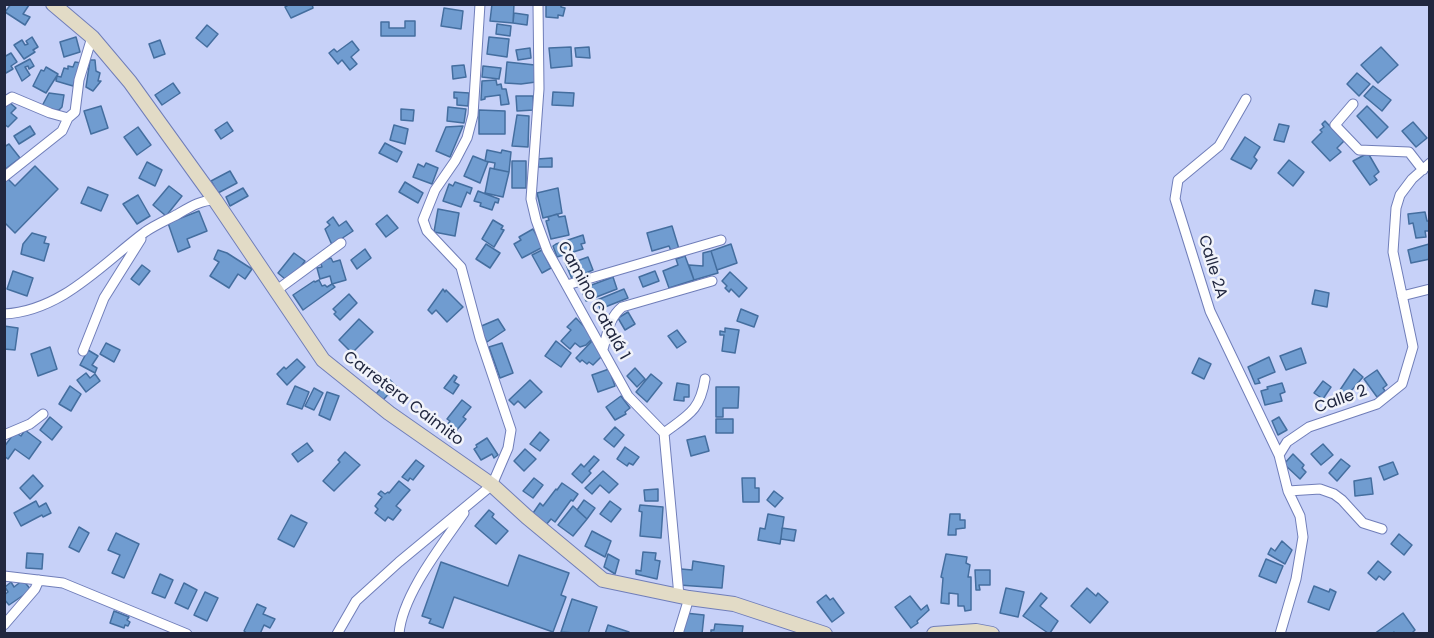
<!DOCTYPE html>
<meta charset="utf-8">
<style>
body{margin:0}
#map{position:relative;width:1434px;height:638px;overflow:hidden;background:#c7d1f8;font-family:Poppins,sans-serif}
canvas{display:block}
.frame{position:absolute;inset:0;border:6px solid #21273f;pointer-events:none}
</style>
<div id="map">
<canvas width="1434" height="638"></canvas>
<div class="frame"></div>
</div>
<script>
const ctx = document.querySelector('canvas').getContext('2d');
ctx.lineJoin = 'round';
function paint(path, color) { ctx.fillStyle = color; ctx.fill(path, 'evenodd'); }
function stroke(path, color, width, dash) { ctx.strokeStyle = color; ctx.lineWidth = width; ctx.lineCap = dash ? 'butt' : 'round'; ctx.setLineDash(dash || []); ctx.stroke(path); }
function write(font, color, halo, rows, align = 'center') {
  ctx.font = font + ' Poppins,sans-serif'; ctx.lineWidth = 5; ctx.setLineDash([]); ctx.textBaseline = 'middle'; ctx.strokeStyle = halo; ctx.fillStyle = color; for (const [text, x, y, turn = 0] of rows) {
    ctx.save(); ctx.translate(x, y); ctx.rotate((+turn || 0) * Math.PI / 180); ctx.textAlign = isNaN(turn) ? turn : align; if (halo) ctx.strokeText(text, 0, 0); ctx.fillText(text, 0, 0); ctx.restore();
  }
}
const building = new Path2D(`
 M11 4 29 5 23 14 30 17 25 25 5 12Z
 M290 4H312L313 8 291 18 285 7Z
 M492 4H514L513 23 490 21Z
 M546 4H561V7L565 8 563 16 558 15V18L546 17Z
 M444 8 463 11 461 29 441 26Z
 M514 13 528 15 527 25 513 23Z
 M405 21H415V36H381V22H389V28H405Z
 M497 24 511 26 510 36 496 34Z
 M207 25 218 34 207 47 196 38Z
 M32 37 38 47 33 50 35 52 24 59 14 45 22 40 25 45 28 44 26 41Z
 M76 37 80 52 64 57 60 42Z
 M489 37 509 39 507 57 487 54Z
 M160 40 165 54 154 58 149 44Z
 M352 41 359 50 351 57 357 64 350 70 342 60 338 64 329 53 334 49 337 52Z
 M571 47 572 66 551 68 549 48Z
 M589 47 590 58 576 57 575 48Z
 M1381 47 1398 65 1378 83 1361 65Z
 M530 48 531 58 518 60 516 50Z
 M11 53 17 62 11 66 13 69 6 73 4 70V57Z
 M30 59 34 66 29 69 28 66 25 67 30 75 22 81 15 67Z
 M90 60H95L96 71 100 73 98 81H101L93 91 86 87Z
 M75 62 81 63 73 86 56 81 57 76 61 77 64 68 68 69V66L73 67Z
 M507 62 535 65 536 82 521 84 505 83Z
 M464 65 466 77 453 79 452 66Z
 M483 66 501 68 499 79 482 77Z
 M46 67 58 74 46 93 33 86 41 70 44 71Z
 M1357 73 1370 84 1359 96 1347 84Z
 M496 80 497 85 501 84 502 89H506L509 104 501 105 500 95 485 97V99L481 100 482 81Z
 M173 83 180 93 162 105 155 95Z
 M1373 86 1391 100 1382 111 1364 96Z
 M454 92 469 93 468 106 457 105V98H454Z
 M553 92 574 93 573 106 552 105Z
 M49 93 64 95 62 107 59 110H51L42 106Z
 M516 96H533L534 110 517 111Z
 M10 103 16 108 11 113 17 118 8 127 4 124V107Z
 M101 106 108 128 91 134 84 111Z
 M1367 106 1388 127 1377 138 1357 116Z
 M448 107 466 109 464 123 447 121Z
 M401 109 414 110 413 121 401 120Z
 M479 110 505 111V134H479Z
 M517 115 529 116 528 147 512 146Z
 M1325 121 1344 141 1337 148 1341 152 1330 161 1312 142 1322 132 1320 130 1324 127 1322 124Z
 M227 122 233 131 221 139 215 130Z
 M1413 122 1427 138 1416 147 1402 131Z
 M1279 124 1289 126 1284 142 1274 140Z
 M394 125 408 129 405 144 390 140Z
 M30 126 35 134 19 144 14 136Z
 M463 126 450 157 436 151 446 127Z
 M138 127 151 145 137 155 124 137Z
 M1245 137 1260 147 1254 157 1257 160 1251 169 1231 159Z
 M385 143 402 152 397 162 379 153Z
 M9 144 20 158 4 170V147Z
 M487 150 501 153 502 150 511 152 509 172 494 169 495 163 485 161Z
 M1368 153 1379 172 1374 176 1377 180 1370 185 1353 161Z
 M473 156 488 162 480 183 464 176Z
 M552 158V167H538L537 159Z
 M1289 160 1304 172 1293 186 1278 173Z
 M512 161H526V188H512Z
 M147 162 162 170 155 186 139 178Z
 M426 163 438 168 432 184 413 177 418 164 424 167Z
 M35 166 58 189 15 233 4 222V181L7 178 15 186Z
 M490 168 509 172 503 197 485 193Z
 M230 171 237 183 218 193 211 181Z
 M405 182 423 193 418 203 399 192Z
 M455 182 472 188 470 194 467 192 461 207 443 201 449 184 453 186Z
 M169 186 182 196 166 216 153 205Z
 M88 187 108 195 101 211 81 203Z
 M243 188 248 196 230 206 226 197Z
 M558 188 562 213 543 218 537 193Z
 M478 191 499 199 498 203 495 202 492 210 480 206 481 203 474 201Z
 M138 195 150 216 137 224 123 204Z
 M438 209 459 213 455 236 434 232Z
 M199 211 207 231 187 239 190 247 178 252 168 223Z
 M1425 212 1427 221H1429L1430 231H1425L1426 237 1416 238 1413 223 1409 224 1408 214Z
 M557 214 559 217 565 216 569 235 551 239 546 221 549 220 548 217Z
 M387 215 398 228 386 237 376 224Z
 M333 217 339 226 346 221 353 231 332 245 325 229 330 225 327 222Z
 M493 220 503 226 501 229 504 230 494 247 482 239Z
 M672 226 679 249 671 251 669 246 652 251 647 233Z
 M533 229 543 247 522 258 514 244 521 240 519 237Z
 M32 233 46 237 44 243 49 244 44 261 21 254 23 244Z
 M583 235 585 243 581 244 583 249 557 257 553 246 556 244Z
 M486 244 500 253 490 268 476 259Z
 M731 244 737 263 717 270 711 251Z
 M1429 244 1430 259 1411 263 1408 250Z
 M365 249 371 258 357 269 351 260Z
 M218 250 227 253 252 269 245 279 238 274 229 288 210 276 219 262 214 259Z
 M542 250 551 268 542 273 532 255Z
 M711 251 718 273 694 280 689 265 703 266V253Z
 M294 253 305 261 297 272 285 279 278 273Z
 M685 256 694 280 669 288 663 271 678 265 676 259Z
 M576 257 577 261 588 257 593 270 572 279 565 262Z
 M331 258 333 262 340 260 346 280 332 284 330 276 320 279 317 268 322 267 320 261Z
 M142 265 150 271 139 285 131 279Z
 M13 271 33 278 27 296 7 289Z
 M655 271 659 281 643 287 639 277Z
 M730 272 747 288 739 297 731 289 729 292 725 288 727 286 722 281Z
 M613 277 617 289 586 301 581 289Z
 M319 280 322 286 325 285 327 287 332 284 335 287 303 310 293 295 314 281 315 282Z
 M443 289 445 292 446 290 463 307 447 322 436 310 432 314 428 310Z
 M624 289 628 298 600 309 597 300Z
 M1315 290 1329 293 1327 307 1312 304Z
 M349 294 357 303 340 320 334 314 336 312 333 309Z
 M741 309 758 316 754 327 737 321Z
 M628 312 635 324 625 330 618 318Z
 M576 318 594 337 586 345 580 347 575 343 570 349 561 341 571 330 567 327Z
 M359 319 373 332 352 353 339 340Z
 M498 319 505 330 487 342 479 327Z
 M4 326 18 328 15 350 4 349Z
 M725 328 739 330 735 353 722 351 724 335H720V331L725 332Z
 M677 330 686 342 677 348 668 336Z
 M615 334 622 346 616 350 609 338Z
 M593 340 603 355 593 365 589 362 587 364 582 360 580 362 576 358Z
 M556 341 571 353 561 367 545 356Z
 M106 343 120 350 114 362 100 354Z
 M502 343 513 373 500 378 489 347Z
 M50 347 57 369 38 376 31 354Z
 M1301 348 1306 363 1286 370 1280 356Z
 M88 350 98 356 92 365 97 368 95 373 80 365Z
 M1269 357 1275 372 1258 379 1260 383 1255 384 1248 367Z
 M1199 358 1211 364 1204 379 1192 373Z
 M297 359 305 367 287 385 277 374 284 367 286 369Z
 M635 368 645 379 637 387 627 376Z
 M609 369 615 386 598 392 592 375Z
 M1354 369 1363 377 1345 398 1338 393Z
 M1377 370 1387 385 1383 388 1385 391 1377 397 1364 379Z
 M86 373 90 378 95 374 100 381 86 392 77 380Z
 M651 374 662 383 647 402 636 392Z
 M454 375 457 377 454 382 459 385 453 394 444 388Z
 M389 379 396 386 383 400 376 394Z
 M530 380 542 392 525 408 518 401 514 405 509 400Z
 M1323 381 1331 387 1323 399 1314 393Z
 M677 383 689 385V397H684V401L674 400Z
 M1282 383 1285 392 1280 394 1282 401 1265 405 1261 391 1268 389 1267 387Z
 M70 386 81 394 71 411 59 404Z
 M295 386 309 392 302 409 287 404Z
 M716 387H739L738 408H723V417H716Z
 M314 388 323 393 314 410 305 406Z
 M327 392 339 396 330 420 319 415Z
 M621 396 630 408 625 412 626 414 615 420 606 407Z
 M462 400 471 407 463 417 466 419 456 431 448 424 450 421 447 419Z
 M50 417 62 427 52 440 40 430Z
 M1279 417 1287 430 1278 435 1272 421Z
 M716 419H733V433H716Z
 M615 427 624 435 614 447 604 439Z
 M25 430 41 442 29 459 15 449 8 459 4 456V447L15 432 21 436Z
 M540 432 549 440 540 451 530 444Z
 M705 436 709 451 691 456 687 440Z
 M487 438 498 455 494 458 492 454 481 460 474 449 477 447 476 445Z
 M307 443 313 451 298 462 292 454Z
 M1323 444 1333 455 1321 465 1311 454Z
 M625 447 639 457 633 465 629 463 627 466 617 459Z
 M525 449 536 459 524 471 514 461Z
 M345 452 360 465 334 491 323 481 340 462 338 460Z
 M1293 454 1304 465 1302 468 1306 472 1300 479 1284 464Z
 M594 456 599 460 589 471 591 473 582 483 572 474 581 464 584 467Z
 M1341 459 1350 466 1337 481 1329 473Z
 M416 460 424 466 413 480 410 478 408 481 402 477Z
 M1393 462 1398 474 1384 480 1379 467Z
 M603 471 618 484 609 493 600 485 592 494 585 488Z
 M33 475 43 486 30 499 20 488Z
 M534 478 543 485 533 498 523 491Z
 M742 478H755V488H759V502H743Z
 M1371 478 1373 494 1355 496 1354 481Z
 M399 481 410 490 396 506 401 510 393 520 388 517 385 521 375 513 378 509 375 506 382 497 378 494 381 491 385 494 388 492 389 493Z
 M562 483 578 494 573 501 571 500 555 522 551 519 545 526 531 516 540 503 543 506 556 489 557 490Z
 M658 489V501H645L644 490Z
 M774 491 783 498 775 507 767 500Z
 M584 500 595 508 587 519 577 510Z
 M36 501 39 507 46 503 51 513 43 517 42 515 21 526 14 513Z
 M610 501 621 509 611 522 600 514Z
 M640 505 663 507 661 538 640 536 642 512 639 511Z
 M573 506 587 519 573 536 558 525Z
 M489 510 494 514 492 517 508 531 496 544 475 526Z
 M768 514 784 517 780 544 758 540 760 528 765 529Z
 M950 514H960V520H965V528L956 529V535H948Z
 M291 515 307 523 294 547 278 539Z
 M79 527 89 533 79 552 69 547Z
 M782 528 796 530 794 541 781 539Z
 M592 531 611 541 605 557 585 546Z
 M116 533 139 544 124 578 112 573 120 555 108 550Z
 M1399 534 1412 545 1404 555 1391 544Z
 M1282 541 1292 550 1285 564 1268 554 1271 548 1275 551Z
 M643 552 656 553 655 560 660 561 657 579 636 574V570L641 571Z
 M27 553 43 554 42 569 26 568Z
 M608 554 619 560 615 574 604 567Z
 M946 554 967 557 966 563 970 565 968 577H971V610L965 611 964 606H958V594L949 593V604L941 603 943 578 941 577Z
 M519 555 569 573 561 595 566 597 553 632 454 597 443 628 429 623 431 619 422 616 441 562 508 586Z
 M1266 559 1283 566 1276 583 1259 576Z
 M693 561 724 566 722 588 679 585 681 569 692 570Z
 M1378 561 1391 572 1384 580 1379 576 1376 580 1368 573Z
 M975 570H990V585H979L980 590H976Z
 M160 574 173 580 165 598 152 593Z
 M23 580 31 590 9 605 4 599V595L8 592 5 587 11 582 14 587Z
 M184 583 197 590 188 609 175 603Z
 M1314 586 1329 592 1330 589 1336 592 1329 610 1308 602Z
 M1006 588 1024 592 1018 617 1000 613Z
 M1087 588 1096 596 1098 593 1108 602 1090 623 1071 606Z
 M205 592 218 598 207 621 194 615Z
 M1041 593 1047 598 1040 606 1058 621 1050 633H1048L1023 616Z
 M826 595 830 600 833 598 844 613 832 622 817 602Z
 M910 596 921 610 927 605 929 610 917 621 918 623 911 628 895 607Z
 M572 599 597 607 588 634 561 632Z
 M257 604 266 608 263 614 275 619 270 628 264 625 260 634H248L244 631Z
 M114 611 129 617 127 620 130 622 128 626 125 625 124 628 110 623Z
 M685 613 704 615 702 634H679Z
 M1403 613 1415 630 1411 634H1395L1394 632 1391 634H1374Z
 M715 624 743 626 742 634H711V630H714Z
 M608 625 629 632V634H605Z`);
paint(building, '#709cd0');
stroke(building, '#446e9f', 1.5);
const street = new Path2D(`
 M538 4 539 89 531 199 536 220 547 250 628 396 664 433 679 596
 M1246 99 1219 146 1178 180 1175 199 1210 311 1279 455
 M4 102 12 97 50 113 68 118
 M1353 104 1335 125 1359 150 1409 152 1423 170
 M4 177 62 131 68 118 75 112 79 80 92 37
 M567 285 721 240
 M277 290 341 243
 M1402 296 1430 289
 M4 314C62 311 102 264 145 232 155 225 167 220 178 214 190 207 201 200 215 200
 M603 349C608 333 608 319 622 307L712 281
 M83 351 104 298 141 239
 M664 433C688 415 700 411 705 379
 M4 435 30 424 43 414
 M1288 491 1320 489 1334 494 1342 500 1363 523 1382 529
 M4 576 63 583 187 634
 M4 625 35 589 39 580
 M337 634 356 601 399 562 492 485 508 448 511 430 480 338 461 267 427 231 423 220 435 190 455 161 467 138 473 115 480 4
 M399 634C402 595 442 545 464 513
 M678 634 689 598
 M1280 634 1296 579 1303 537 1300 516 1288 491 1279 455 1287 442 1309 427 1377 404 1402 384 1413 347 1393 252 1396 208 1400 195 1412 179 1430 163`);
const secondary = new Path2D(`
 M53 4 92 37 130 82 215 200 323 360 389 413 492 485 527 517 603 580 689 598 734 604 825 634
 M934 634 976 631 992 634`);
stroke(street, '#707eb9', 11);
stroke(secondary, '#707eb9', 16);
stroke(street, '#fff', 9);
stroke(secondary, '#e2dbc6', 14);
write('16px', '#21273f', '#f1f3fa', [
 ["Calle 2A",1212,267,73],
 ["Camino Catalá 1",593,301,61],
 ["Carretera Caimito",403,399,37],
 ["Calle 2",1341,400,-20]
]);
</script>
